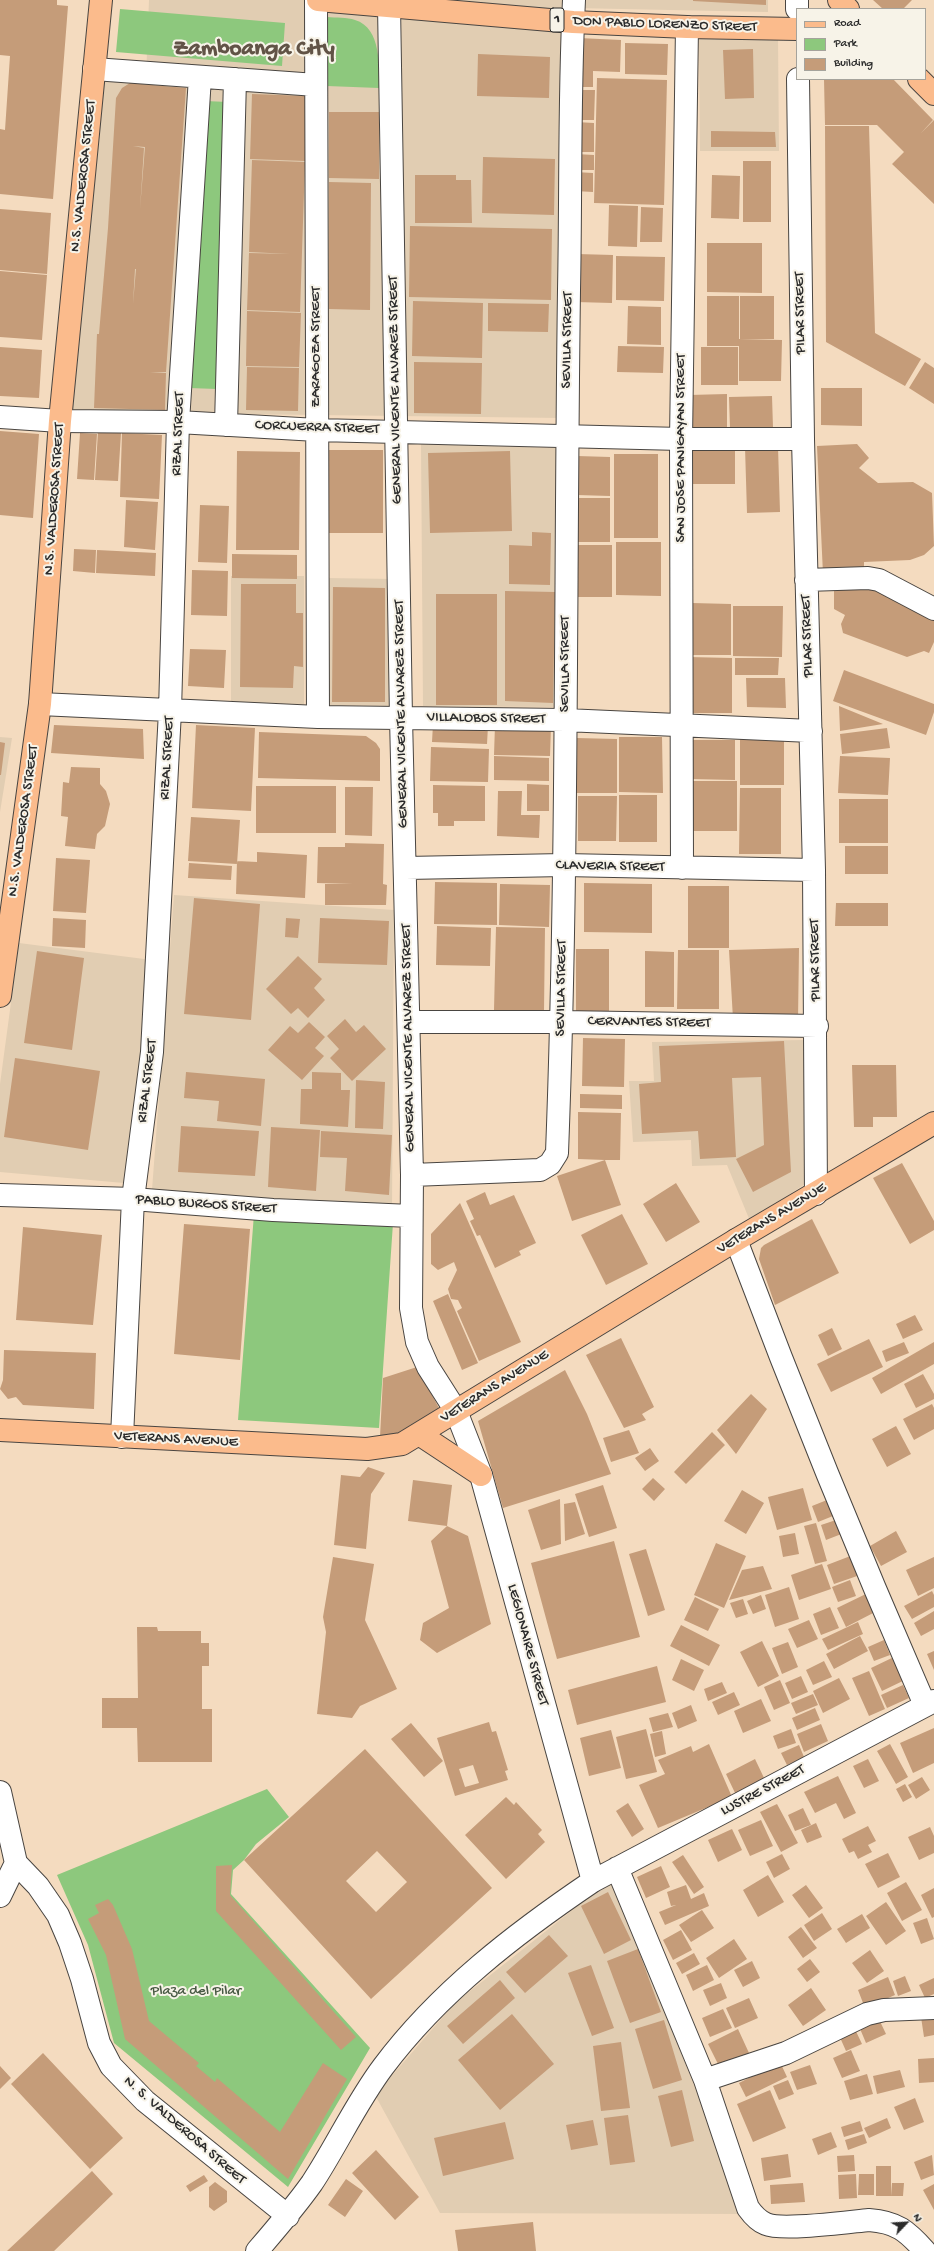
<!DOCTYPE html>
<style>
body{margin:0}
#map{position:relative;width:934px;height:2251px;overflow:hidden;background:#f4dbbf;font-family:"Gochi Hand",sans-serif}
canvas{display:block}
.legend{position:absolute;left:796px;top:8px;width:130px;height:72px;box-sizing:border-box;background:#f7f3e8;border:1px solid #a5a39c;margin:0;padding:5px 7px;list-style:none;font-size:12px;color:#2b2b2b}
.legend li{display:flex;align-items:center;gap:8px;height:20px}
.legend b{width:20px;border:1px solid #a5a39c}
.north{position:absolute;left:886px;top:2203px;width:40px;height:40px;-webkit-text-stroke:3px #f7f3e8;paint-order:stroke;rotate:65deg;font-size:11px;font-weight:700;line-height:16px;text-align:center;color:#2b2b2b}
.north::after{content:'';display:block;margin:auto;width:14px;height:18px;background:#2b2b2b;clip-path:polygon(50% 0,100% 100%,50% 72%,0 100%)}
</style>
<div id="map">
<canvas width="934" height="2251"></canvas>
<ul class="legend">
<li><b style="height:5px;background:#fbbb8c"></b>Road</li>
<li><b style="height:11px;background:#8dc87d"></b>Park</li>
<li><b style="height:11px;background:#c59c79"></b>Building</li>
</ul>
<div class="north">N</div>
</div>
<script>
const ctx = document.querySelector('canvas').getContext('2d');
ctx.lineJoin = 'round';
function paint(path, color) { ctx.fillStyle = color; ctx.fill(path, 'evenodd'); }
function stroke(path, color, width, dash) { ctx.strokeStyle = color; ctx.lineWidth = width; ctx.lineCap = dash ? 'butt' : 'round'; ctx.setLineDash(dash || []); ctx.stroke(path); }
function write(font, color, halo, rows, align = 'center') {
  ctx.font = font + ' "Gochi Hand",sans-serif'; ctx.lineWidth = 4; ctx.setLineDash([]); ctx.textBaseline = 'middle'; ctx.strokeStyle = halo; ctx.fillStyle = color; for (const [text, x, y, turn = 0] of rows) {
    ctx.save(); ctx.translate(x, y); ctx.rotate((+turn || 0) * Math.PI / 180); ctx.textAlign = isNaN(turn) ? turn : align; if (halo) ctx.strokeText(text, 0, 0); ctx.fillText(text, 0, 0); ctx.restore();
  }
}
paint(new Path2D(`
 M149 0H768V12L573 8 561 418 72 412 104 77 146 78Z
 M699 38H778L779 151H700Z
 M421 444 557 448 556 707 423 706Z
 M231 576H304V704L231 703Z
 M326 578 394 579 393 706 325 705Z
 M0 737 12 738 0 812Z
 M174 895 394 910 392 1207 152 1190Z
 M19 943 152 960 124 1183 0 1172V1084Z
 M806 1040 808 1182 750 1221 727 1165 692 1166 691 1140 633 1142 629 1081H654L652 1042Z
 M613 1878 744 2214 440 2213 375 2095 455 2003Z`), '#e1cdb2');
paint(new Path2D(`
 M120 9 285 23 282 66 116 52Z
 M327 17C336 18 347 17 355 20 382 28 379 68 379 88L327 86Z
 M205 101 228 102 217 389 189 388Z
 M254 1214 393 1223 379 1428 238 1420Z
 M267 1789 289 1817 256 1844 244 1860 233 1870 231 1894 370 2048 288 2187 114 2043 88 1945 57 1875Z`), '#8dc87d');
paint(new Path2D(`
 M0 0H57V5L68 6 53 199 0 194V129L5 130 10 56 0 55Z
 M693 0H766V5L693 1Z
 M873 0H912L903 9H883Z
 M579 38 621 40 620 72 593 71V87H578Z
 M625 43 668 44 667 75 625 74Z
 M753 49 754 98 725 99 723 50Z
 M478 54 550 57 549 98 477 96Z
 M597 78 667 80 664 205 594 203Z
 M824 79H893L933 120 921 133 934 120V204L892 164 904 152 877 125H825Z
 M130 83 186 88 166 372H150L166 373 165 410 94 408 97 334H99L108 228 116 98 122 88ZM133 146 145 147 140 209 144 148ZM135 269H136L133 304Z
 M578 90H595L594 120H577Z
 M252 94 307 96 305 161 250 159Z
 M329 112H379V179L329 178Z
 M576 122 594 123V152H575Z
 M825 126H869L875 333 921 359 905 386 826 342Z
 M711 131 775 132 776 147H711Z
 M576 154 594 155V170H575Z
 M483 157 555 159 554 215 482 213Z
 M252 160 305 162 300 312 247 310 249 253 290 254 249 252Z
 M743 161H771V222H743Z
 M575 172 593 173V192L575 191Z
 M415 175H456V180H471L472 223H415Z
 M712 175 740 176 739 219 711 218Z
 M329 182 371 183 370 310 329 309Z
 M609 205 638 206 637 247 608 246Z
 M641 207 663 208 662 242H640Z
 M0 209 51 213 47 274 0 270Z
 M410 226 552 229 551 300 409 297Z
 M707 243H762V293L707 292Z
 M577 254 613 255 612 303 576 302Z
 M616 256 665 257 664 301 616 300Z
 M0 271 47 275 42 340 0 337Z
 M707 296H739V339L782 340 781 381H739V346H707Z
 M740 296H774V339H740Z
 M413 301 483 303 482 358 412 356Z
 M488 303 549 304 548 332 488 331Z
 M628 306 661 307V345L627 344Z
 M247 311 301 313 299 367 246 366Z
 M618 346 664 347 663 373 617 372Z
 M0 347 42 350 39 398 0 396Z
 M701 347H738V385H701Z
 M414 362 482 363 481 414 414 413Z
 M925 362 934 368V404L909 388Z
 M247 367 299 368 298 411 246 410Z
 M821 388H862V426L821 425Z
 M727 394V429H689V395Z
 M772 396 773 428H730L729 397Z
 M0 431 39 434 33 518 0 515Z
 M98 432 121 433 118 481 95 480Z
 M80 433 97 434 94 480 77 479Z
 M122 433 162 435 159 499 120 497Z
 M857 444 869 458 859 468 878 483 913 482 932 493 934 546 924 555 910 560 864 562V572L823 574 817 446Z
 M692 447H735V484H692Z
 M745 447H778L780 512 747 513Z
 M324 450H383V533H324Z
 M237 451 300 452 299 550H236Z
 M510 451 512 531 430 533 428 453Z
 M614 454H658V538H614Z
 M577 456 610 457V496L577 495Z
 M578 498H610V542H577Z
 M126 500 158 502 155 550 124 547Z
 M200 505 229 506 227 563 198 562Z
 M532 532 551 533 550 585 509 584V545L532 546Z
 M616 542H661V596L616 595Z
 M578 545H612V597H578Z
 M74 549 96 550 95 573 73 571Z
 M97 550 156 553 155 576 96 573Z
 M232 554 297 555V579L232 578Z
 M192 570 228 571 227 616 191 615Z
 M873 582 934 615V642L929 653 924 651 907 657 843 633 841 624 845 615 834 609V585Z
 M241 584H296V613H303V667L294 666 293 688 240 687Z
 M333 587 385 588V702H332Z
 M505 591 555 592 553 703 505 701Z
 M436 594H497V705H436Z
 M692 603 731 604V655H692Z
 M733 606H783L782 657 733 656Z
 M190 649 226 650 224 688 188 686Z
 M688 657 732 658V713H688Z
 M735 658H779L778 675H735Z
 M844 670 934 704V712L926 735 833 701Z
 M746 678H785L786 708 747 707Z
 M839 706 883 724 840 731Z
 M433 724 488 726 487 744 432 742Z
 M54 725 143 729 144 759 51 753Z
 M196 725 255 728 251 811 192 808Z
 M495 725 551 726 550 756 494 755Z
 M887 728 890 748 842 754 840 734Z
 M259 732 366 736 376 743 380 749V781L258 778Z
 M740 736H784V785H740Z
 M619 737H662L663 793 619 792Z
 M576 738 617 739V793H576Z
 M691 740H735V780L691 779Z
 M0 742 5 743 1 775H0Z
 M431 747 489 749 488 782 430 781Z
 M494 756 549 758V781L494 780Z
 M840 756 890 758 888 795 838 793Z
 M71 767 100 768V784L106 791 110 804 105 826 97 834 95 849 65 846 68 817 61 816 63 782 69 783Z
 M689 781H737V831H689Z
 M527 784 549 785V811H527Z
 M433 785 485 786V821H454V826H438V813H433Z
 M256 786H336V833H256Z
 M345 787H373L372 836 345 835Z
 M740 788H781V854H739Z
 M498 791H522L521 815H540L539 838 497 836Z
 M619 795H657V842H619Z
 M578 796H617L616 841H578Z
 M839 799H888V843H839Z
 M191 817 240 820 237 864 188 861Z
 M345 843 384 844 383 884 387 885 386 905H325V884H353L317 883 318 847H345Z
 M845 846H888V874H845Z
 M257 852 307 855 305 898 236 894 237 861 257 862Z
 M56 858 90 860 86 913 53 911Z
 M189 863 232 866 231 880 188 878Z
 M435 882 497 883V925L434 924Z
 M584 883 652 884V933L584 932Z
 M500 884 550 885 549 927 499 925Z
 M688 886H729V948H688Z
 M194 898 260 904 251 1020 184 1014Z
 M836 903H888V926H835Z
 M53 918 86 920 85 948 52 946Z
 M286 918 300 919 298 938 285 937Z
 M320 918 389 921 387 965 318 963Z
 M437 926 491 928 490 966 436 965Z
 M496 927 545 928 544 1011 494 1010Z
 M799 948 798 1020 733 1019 729 950Z
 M576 949H609V1012H576Z
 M678 950H719V1009H677Z
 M37 951 84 958 72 1050 24 1043Z
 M645 951 674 952V1007H645Z
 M298 956 322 979 314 988 325 1000 308 1018 298 1008 291 1014 266 989Z
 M345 1019 356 1032 364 1025 386 1049 352 1081 330 1058 339 1049 327 1036Z
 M309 1022 325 1037 315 1048 324 1056 302 1080 268 1050 290 1026 298 1033Z
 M583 1038 625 1039 624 1087 582 1086Z
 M784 1041 791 1172 753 1192 736 1159 764 1145 761 1077 732 1078 736 1157 700 1159 698 1131 642 1134 639 1084 661 1082 659 1046Z
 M15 1058 100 1071 88 1150 4 1137Z
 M852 1065H896L897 1117H873V1127H854Z
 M186 1072 265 1079 261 1126 217 1121 219 1101 184 1098Z
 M312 1072 341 1073V1090H350L348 1127 300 1124 301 1089H312Z
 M356 1080 385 1082 383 1129 355 1128Z
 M580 1094 622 1095V1109L580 1108Z
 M578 1112 621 1113 620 1160H605L621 1205 572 1221 557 1176 605 1160 578 1159Z
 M181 1126 259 1131 255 1176 178 1172Z
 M271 1127 320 1130 316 1191 268 1187Z
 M321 1131 392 1135 389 1195 345 1191 347 1158 320 1157Z
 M902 1163 934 1221V1230L910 1244 873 1178Z
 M676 1183 700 1222 666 1242 643 1204Z
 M485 1192 490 1205 514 1195 536 1243 519 1251 521 1255 495 1268 480 1235 477 1236 470 1221 474 1219 466 1201Z
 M460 1203 521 1342 479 1361 457 1311 462 1308 458 1300 451 1299 448 1289 457 1270 454 1262 438 1270 431 1264V1234Z
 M622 1214 648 1264 606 1285 581 1235Z
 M812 1219 839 1273 775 1305 759 1259 761 1248 764 1245Z
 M184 1224 250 1229 240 1360 174 1354Z
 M23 1227 102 1235 93 1325 16 1320Z
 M448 1294 478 1363 462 1370 433 1301Z
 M915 1315 923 1330 903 1339 896 1324Z
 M832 1328 842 1349 828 1356 818 1335Z
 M621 1338 654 1407 642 1414 646 1420 624 1428 586 1355Z
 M869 1339 883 1367 831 1392 817 1364Z
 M904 1342 909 1353 886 1362 882 1351Z
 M934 1342V1364L881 1394 872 1378Z
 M4 1350 96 1353 94 1409 23 1405 16 1397 8 1399 0 1389 3 1380Z
 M417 1367 440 1410 395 1440 380 1437 383 1378Z
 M565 1370 587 1414 611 1474 503 1508 478 1421Z
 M923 1374 934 1394V1399L916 1408 904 1384Z
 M751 1394 767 1409 736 1454 717 1430Z
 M932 1404 934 1408V1429L914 1440 903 1419Z
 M896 1426 911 1454 887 1467 872 1439Z
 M629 1430 639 1453 611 1462 603 1438Z
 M712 1432 725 1445 686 1484 674 1472Z
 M650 1448 659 1461 645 1471 635 1458Z
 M368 1467 385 1473 371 1494 366 1549 334 1545 341 1475 360 1477Z
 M653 1478 665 1489 654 1501 642 1489Z
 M413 1480 452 1485 447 1526 468 1536 491 1624 437 1653 420 1640 423 1623 449 1608 431 1541 447 1526 408 1521Z
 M603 1485 617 1528 589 1537 575 1494Z
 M803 1488 812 1520 777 1530 768 1497Z
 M742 1490 764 1503 746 1534 724 1521Z
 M560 1499 561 1544 541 1550 528 1510Z
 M827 1500 833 1516 818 1522 812 1506Z
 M575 1502 585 1534 565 1541 564 1504Z
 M839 1519 844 1533 826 1540 821 1525Z
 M816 1523 827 1561 815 1564 804 1526Z
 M896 1531 907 1552 881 1566 870 1546Z
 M795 1533 799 1554 783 1557 779 1536Z
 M614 1541 640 1637 557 1659 531 1563Z
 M716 1543 746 1556 724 1608 694 1595Z
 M646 1549 665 1610 648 1616 629 1554Z
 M853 1555 860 1575 834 1584 827 1565Z
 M333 1557 374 1564 365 1620 397 1689 360 1706 352 1718 317 1714 326 1632 323 1617Z
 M934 1557V1588L918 1596 906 1570Z
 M822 1564 831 1589 799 1600 791 1575Z
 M763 1566 772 1589 729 1600 742 1570Z
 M850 1580 856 1596 838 1602 832 1587Z
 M789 1587 799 1619 775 1627 765 1595Z
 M932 1591 934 1595V1607L912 1619 904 1606Z
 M870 1592 879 1610 846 1627 837 1608Z
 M761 1595 766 1609 753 1614 747 1601Z
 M695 1597 719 1609 708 1631 684 1620Z
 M743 1599 748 1614 736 1618 730 1603Z
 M830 1607 839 1628 821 1635 813 1614Z
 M934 1611V1629L921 1636 914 1623Z
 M809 1620 818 1639 797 1648 788 1629Z
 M858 1622 863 1634 828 1650 822 1639Z
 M681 1625 720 1645 709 1666 670 1646Z
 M137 1627H157L158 1631H201V1643H209V1666H202V1709H212V1762H138L137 1728H102V1698H138Z
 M860 1636 868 1651 834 1669 826 1654Z
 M884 1640 890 1655 874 1661 868 1647Z
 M762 1641 779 1676 758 1687 740 1652Z
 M788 1642 798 1667 782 1674 772 1648Z
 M934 1651V1670L927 1654Z
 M896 1656 907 1679 882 1691 871 1668Z
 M681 1659 704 1670 694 1691 672 1680Z
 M824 1661 832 1677 813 1685 806 1670Z
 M657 1666 666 1702 577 1725 568 1690Z
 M869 1671 885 1709 869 1716 852 1678Z
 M801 1676 808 1692 792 1699 785 1683Z
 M839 1678 850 1699 823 1713 813 1691Z
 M780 1680 790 1703 774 1710 764 1687Z
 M722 1682 727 1693 708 1701 704 1689Z
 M903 1685 909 1698 887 1708 881 1695Z
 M734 1692 740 1705 718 1715 712 1702Z
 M813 1694 818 1705 796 1714 791 1703Z
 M761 1699 771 1721 743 1733 734 1711Z
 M691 1705 697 1721 678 1729 672 1713Z
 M815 1708 820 1720 797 1730 792 1718Z
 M668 1713 673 1727 653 1732 649 1718Z
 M489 1722 492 1732 496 1731 508 1770 505 1771 508 1780 455 1796 437 1738ZM473 1765 479 1783 465 1787 459 1769Z
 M411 1723 443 1761 424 1777 391 1739Z
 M821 1724 828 1741 804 1752 797 1734Z
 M934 1728V1763L913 1773 900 1743Z
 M646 1729 657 1772 626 1779 616 1737Z
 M791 1729 796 1743 778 1749 773 1736Z
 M611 1730 621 1768 589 1776 580 1738Z
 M662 1731 666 1754 655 1757 650 1734Z
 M709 1744 732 1797 658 1828 639 1785 665 1774 658 1760 691 1746 693 1752Z
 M890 1744 908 1777 896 1784 877 1751Z
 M799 1745 804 1757 787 1765 781 1753Z
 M365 1749 492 1888 371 1999 244 1860ZM377 1851 407 1882 376 1912 346 1881Z
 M755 1759 765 1780 736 1795 726 1774Z
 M868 1759 879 1781 864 1788 853 1766Z
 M838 1776 856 1813 844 1819 836 1803 815 1813 804 1792Z
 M922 1777 930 1790 916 1799 908 1785Z
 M905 1784 912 1797 903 1802 896 1789Z
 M506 1797 514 1805 516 1802 542 1830 538 1834 545 1842 506 1879 465 1835Z
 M628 1803 644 1829 632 1837 616 1811Z
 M777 1804 798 1843 781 1852 760 1812Z
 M803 1808 811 1825 795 1831 788 1815Z
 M761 1820 773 1846 750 1856 738 1830Z
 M816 1823 822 1837 807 1843 801 1830Z
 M868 1826 876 1841 868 1845 872 1852 858 1859 854 1851 849 1853 842 1839Z
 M930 1827 934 1836V1853L919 1860 908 1837Z
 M732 1829 742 1850 718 1862 708 1840Z
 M888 1853 900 1877 878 1888 865 1864Z
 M782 1854 790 1869 774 1878 766 1862Z
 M683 1855 704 1887 694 1894 672 1862Z
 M232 1865 230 1895 356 2037 341 2050 216 1911V1866Z
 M661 1866 670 1887 646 1898 637 1877Z
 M768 1875 784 1902 758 1917 743 1890Z
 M906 1882 922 1910 902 1921 887 1893Z
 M686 1885 691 1899 704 1893 709 1906 665 1925 659 1912 676 1905 671 1906 667 1892Z
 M806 1885 823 1908 809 1918 792 1895Z
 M934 1888V1917L932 1918 921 1895Z
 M608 1892 631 1940 604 1954 581 1906Z
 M108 1899 113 1905 132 1949 149 2021 199 2063 196 2066 215 2082 217 2078 280 2132 323 2063 347 2079 288 2179 125 2039 106 1955 88 1919 99 1913 95 1905Z
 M886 1902 906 1931 886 1945 866 1916Z
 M702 1910 714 1928 691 1942 679 1925Z
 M822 1913 832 1929 814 1941 804 1925Z
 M862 1914 870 1928 846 1943 837 1929Z
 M927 1918 934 1939 921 1944 913 1923Z
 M801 1927 817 1948 803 1958 788 1937Z
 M681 1930 692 1950 673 1960 663 1940Z
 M549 1935 568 1956 525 1993 506 1972Z
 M734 1939 747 1959 719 1978 706 1958Z
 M638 1949 661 2012 630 2023 607 1961Z
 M870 1950 884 1971 867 1983 852 1963Z
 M694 1953 700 1964 682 1974 676 1963Z
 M810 1959 820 1972 807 1982 797 1969Z
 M752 1961 760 1978 743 1987 734 1970Z
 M591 1965 614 2028 592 2036 568 1973Z
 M707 1965 714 1980 693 1991 686 1975Z
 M905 1976 911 1991 898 1996 893 1981Z
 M888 1977 895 1995 865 2008 858 1990Z
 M934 1978V1994L925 1998 919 1985Z
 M500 1980 515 1998 463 2044 447 2026Z
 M721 1983 727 1998 710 2006 703 1990Z
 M811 1988 826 2010 803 2026 788 2005Z
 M749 1998 758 2018 735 2028 726 2008Z
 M723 2009 732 2028 710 2037 702 2018Z
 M512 2014 554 2064 500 2110 458 2060Z
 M934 2014V2035L924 2037 921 2017Z
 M877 2015 886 2034 866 2043 858 2024Z
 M664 2020 682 2080 653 2089 635 2029Z
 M853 2025 862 2044 846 2051 838 2033Z
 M738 2029 749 2053 720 2068 708 2044Z
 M621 2042 630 2108 601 2111 593 2046Z
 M851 2050 860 2071 842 2078 833 2058Z
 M43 2053 123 2138 90 2169 11 2084Z
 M934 2058V2082L919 2083 918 2059Z
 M780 2062 787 2077 746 2097 739 2083Z
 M810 2065 817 2084 797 2090 790 2072Z
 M0 2066 11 2078 0 2089Z
 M900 2070 905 2087 877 2094 873 2076Z
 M867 2074 873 2094 850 2100 844 2081Z
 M788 2080 794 2094 779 2100 773 2086Z
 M682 2090 694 2141 671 2147 658 2096Z
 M770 2090 786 2128 753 2142 737 2104Z
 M915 2098 924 2122 904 2130 894 2107Z
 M628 2115 635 2162 610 2165 604 2118Z
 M887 2118 891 2128 869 2138 864 2128Z
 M593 2120 598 2145 571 2150 566 2125Z
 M860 2121 863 2131 844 2137 841 2127Z
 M505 2122 514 2159 443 2176 434 2138Z
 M831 2132 837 2147 818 2155 812 2139Z
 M864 2134 867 2143 848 2150 845 2140Z
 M376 2150 419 2197 395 2220 352 2173Z
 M788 2154 791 2177 764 2181 761 2158Z
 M854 2155 855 2171 838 2172 837 2156Z
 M932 2155 934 2175 921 2180 914 2162Z
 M876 2166H891V2196H876Z
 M92 2171 113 2194 54 2251H7Z
 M856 2174 857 2198 839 2199 838 2175Z
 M859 2174H874V2195H858Z
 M204 2175 208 2181 190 2192 186 2186Z
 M346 2179 363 2191 345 2217 328 2205Z
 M215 2182 227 2191V2202L214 2211 209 2207V2187Z
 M803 2183 805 2202 771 2204 770 2185Z
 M892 2183H904L903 2196H891Z
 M934 2184V2210L923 2190Z
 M533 2222 536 2251H458L455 2230Z`), '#c59c79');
const minor = new Path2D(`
 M316 0 318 717
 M797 0V9
 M389 6 401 718 412 1175 411 1308 417 1342 428 1367 456 1411 481 1475 593 1881
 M94 69 316 85
 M798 79 803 439 814 870 816 1194
 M0 417 60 421 178 422 317 430 681 439H803
 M226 425 235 79
 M806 580 868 578 879 580 934 609
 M40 704 318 717 565 720 811 731
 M406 868 564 865 814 870
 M682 868 681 439 687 27
 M409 1022H562L817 1026
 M412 1175 540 1170 550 1164 557 1153C568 865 565 577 569 290 571 193 569 96 574 0
 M0 1195 133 1199 273 1210 411 1216
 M736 1240C795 1397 858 1552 925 1705
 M122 1437 133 1199 152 1052 170 711 178 422 200 77
 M0 1792 16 1863 38 1886 58 1915 70 1943 82 1979 99 2043 111 2066 145 2101 288 2216
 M617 1868 705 2080 748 2208C753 2215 758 2221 766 2224 782 2231 848 2222 869 2220 897 2222 907 2231 925 2251
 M0 1896 16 1863
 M705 2080 786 2053 867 2014 884 2010 934 2008
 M257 2251C276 2229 295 2207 312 2183 337 2145 356 2103 383 2067 439 1992 516 1933 593 1881L934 1701`);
const major = new Path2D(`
 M318 0 573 22 687 27 797 29
 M839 0 848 9
 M919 79 934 94
 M0 996 40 704 60 421 101 0
 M0 1430 367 1449 402 1444 736 1240 934 1123
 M419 1434 481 1475`);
stroke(minor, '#494541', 24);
stroke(major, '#494541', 24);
stroke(minor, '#fff', 22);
stroke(major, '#fbbb8c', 22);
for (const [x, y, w] of [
 [557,20,14]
]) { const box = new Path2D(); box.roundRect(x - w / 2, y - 12, w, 24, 3); ctx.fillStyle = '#f7f3e8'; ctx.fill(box); stroke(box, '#2b2b2b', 1); }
write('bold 14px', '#2b2b2b', null, [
 ["1",557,20]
]);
write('15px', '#2b2b2b', '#f7f3e8', [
 ["DON PABLO LORENZO STREET",665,25,2],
 ["N.S. VALDEROSA STREET",84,176,-84],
 ["PILAR STREET",801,313,-91],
 ["SEVILLA STREET",568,340,-89],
 ["ZARAGOZA STREET",317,347,-90],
 ["GENERAL VICENTE ALVAREZ STREET",396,390,-91],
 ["CORCUERRA STREET",317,428,2],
 ["RIZAL STREET",179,434,-88],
 ["SAN JOSE PANIGAYAN STREET",682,448,-90],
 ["N.S. VALDEROSA STREET",55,499,-86],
 ["PILAR STREET",808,636,-92],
 ["SEVILLA STREET",566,664,-90],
 ["GENERAL VICENTE ALVAREZ STREET",402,714,-91],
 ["VILLALOBOS STREET",486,719,1],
 ["RIZAL STREET",168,758,-87],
 ["N.S. VALDEROSA STREET",24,821,-82],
 ["CLAVERIA STREET",610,867,1],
 ["PILAR STREET",816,960,-91],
 ["SEVILLA STREET",562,988,-89],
 ["CERVANTES STREET",649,1023,1],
 ["GENERAL VICENTE ALVAREZ STREET",409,1038,-91],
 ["RIZAL STREET",148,1081,-83],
 ["PABLO BURGOS STREET",206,1205,4],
 ["VETERANS AVENUE",772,1219,-31],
 ["VETERANS AVENUE",495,1387,-32],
 ["VETERANS AVENUE",176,1440,3],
 ["LEGIONAIRE STREET",527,1645,75],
 ["LUSTRE STREET",763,1791,-28],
 ["N. S. VALDEROSA STREET",184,2131,41]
]);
write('15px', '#485a44', '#f7f3e8', [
 ["Plaza del Pilar",196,1992]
]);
write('bold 23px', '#615346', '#f7f3e8', [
 ["Zamboanga City",254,50]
]);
</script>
